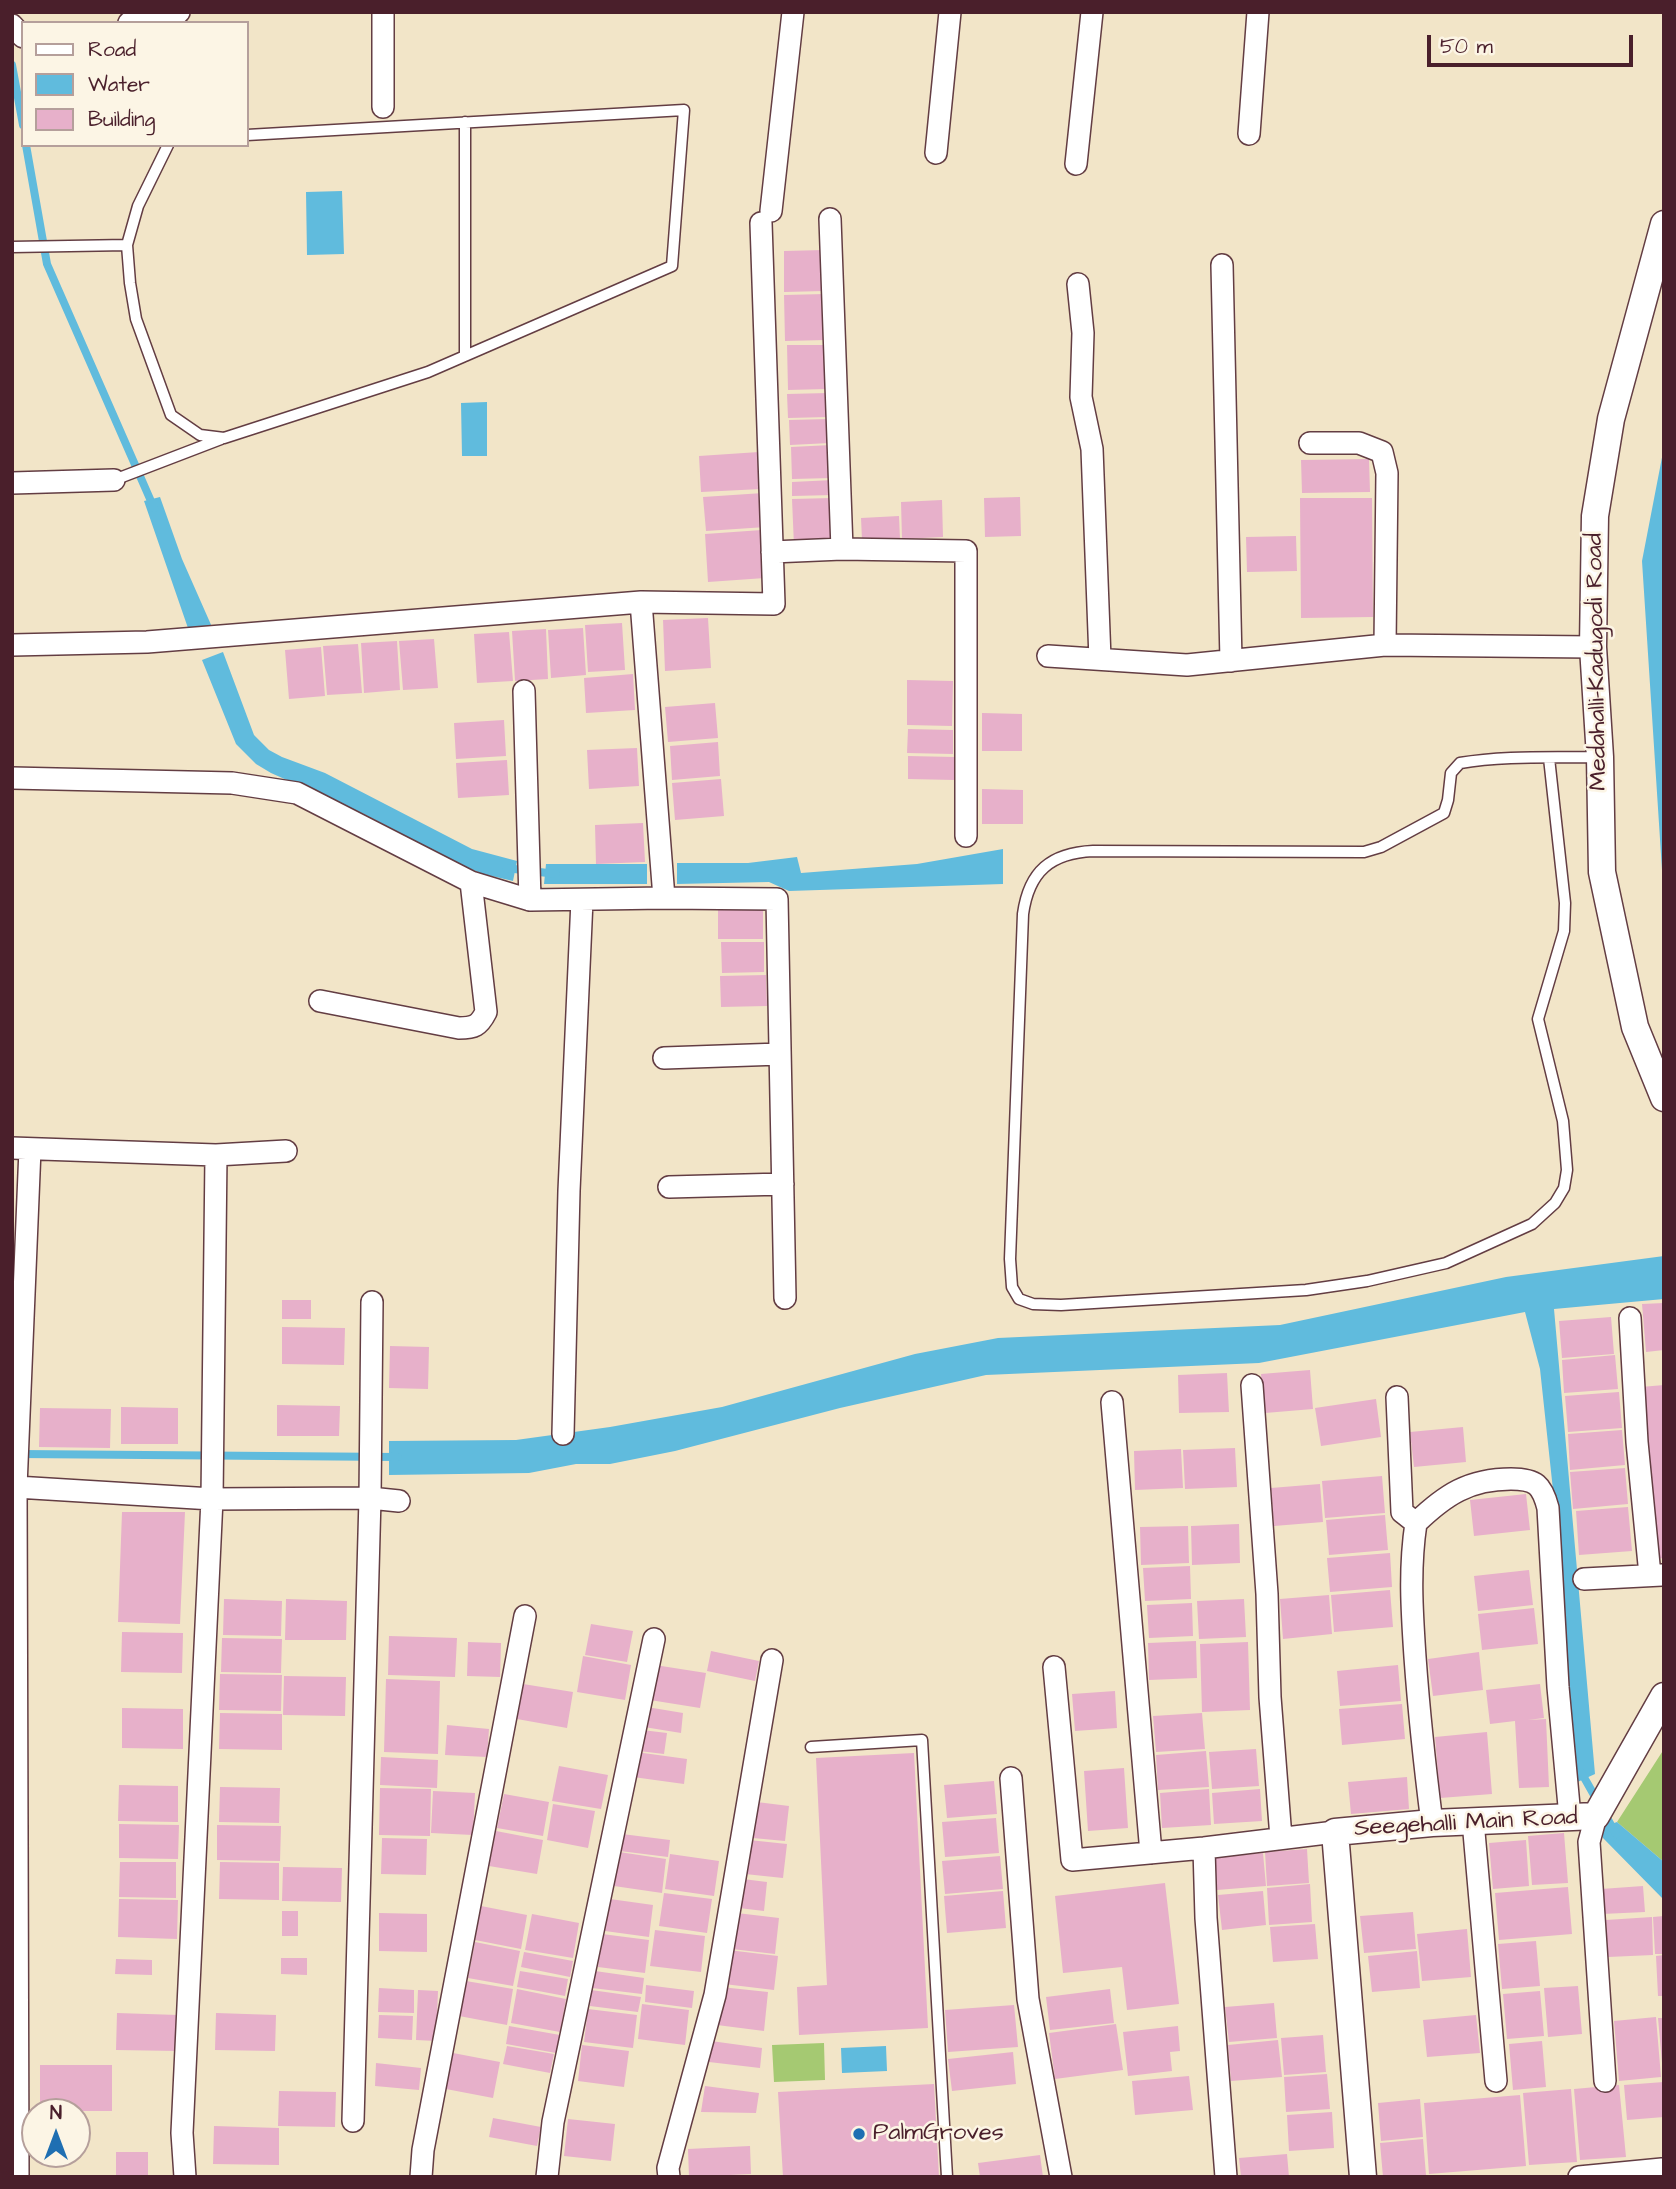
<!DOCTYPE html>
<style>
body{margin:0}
#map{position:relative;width:1676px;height:2189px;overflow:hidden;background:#f2e5c8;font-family:"Architects Daughter",sans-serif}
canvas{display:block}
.frame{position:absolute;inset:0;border:14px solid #4a1f2b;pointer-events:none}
.legend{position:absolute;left:21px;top:21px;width:228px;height:126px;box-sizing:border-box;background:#fcf5e5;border:2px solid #b59f9b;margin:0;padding:9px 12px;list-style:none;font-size:21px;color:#4a1f2b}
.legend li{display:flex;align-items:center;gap:14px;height:35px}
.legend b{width:35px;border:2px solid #b59f9b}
.north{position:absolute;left:21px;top:2098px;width:70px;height:70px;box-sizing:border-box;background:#fcf5e5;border:2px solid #b59f9b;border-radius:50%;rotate:0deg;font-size:19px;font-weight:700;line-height:28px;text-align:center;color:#4a1f2b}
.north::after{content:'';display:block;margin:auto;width:24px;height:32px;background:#1f6fb2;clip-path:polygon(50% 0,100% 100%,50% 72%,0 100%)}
.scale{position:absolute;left:1427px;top:35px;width:206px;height:32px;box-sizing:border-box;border:4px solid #4a1f2b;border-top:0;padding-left:9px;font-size:21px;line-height:24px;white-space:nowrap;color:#4a1f2b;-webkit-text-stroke:5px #fcf5e5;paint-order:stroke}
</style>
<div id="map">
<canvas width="1676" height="2189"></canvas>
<div class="frame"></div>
<ul class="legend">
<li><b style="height:9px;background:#fff"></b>Road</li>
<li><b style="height:19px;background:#60bbdd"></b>Water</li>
<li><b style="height:19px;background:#e7b0ca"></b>Building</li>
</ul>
<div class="north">N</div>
<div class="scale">50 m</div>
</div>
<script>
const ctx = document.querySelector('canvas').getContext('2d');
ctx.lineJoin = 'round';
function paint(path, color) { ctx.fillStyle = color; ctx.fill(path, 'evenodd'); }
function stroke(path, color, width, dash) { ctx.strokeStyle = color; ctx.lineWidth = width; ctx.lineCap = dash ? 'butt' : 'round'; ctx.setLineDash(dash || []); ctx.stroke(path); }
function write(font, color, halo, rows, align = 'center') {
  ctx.font = font + ' "Architects Daughter",sans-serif'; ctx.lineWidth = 5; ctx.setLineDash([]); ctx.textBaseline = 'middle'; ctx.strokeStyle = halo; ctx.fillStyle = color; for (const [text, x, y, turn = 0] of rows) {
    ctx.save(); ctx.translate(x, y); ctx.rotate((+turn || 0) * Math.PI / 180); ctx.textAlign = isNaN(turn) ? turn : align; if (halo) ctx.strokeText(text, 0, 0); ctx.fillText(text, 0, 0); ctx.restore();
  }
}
paint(new Path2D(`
 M1664 1749V1862L1617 1822Z
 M824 2043 825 2080 774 2082 772 2045Z`), '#a5c972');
paint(new Path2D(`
 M342 191 344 254 307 255 306 192Z
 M487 402V456H462L461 403Z
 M1664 447V901L1642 561Z
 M160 497 182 559 212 627 189 631 144 501Z
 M223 652 254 735 269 750 282 757 325 773 472 849 517 861 513 881 483 874 459 864 364 814 271 773 256 764 236 744 202 660Z
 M1003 849V884L789 891 769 882 677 884V863H748L797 857 801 873 917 864Z
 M546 864H647V884H544Z
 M1664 1256V1299L1554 1309 1595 1774 1571 1785 1553 1490 1540 1369 1525 1312 1259 1363 986 1375 840 1408 675 1451 610 1464H576L529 1473 389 1475V1441L516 1440 610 1427 722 1407 915 1354 998 1338 1280 1325 1506 1277Z
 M1617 1822 1664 1862V1900L1603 1838 1600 1828Z
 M886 2046 887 2071 842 2073 841 2048Z`), '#60bbdd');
stroke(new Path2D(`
 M12 65 23 125
 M26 145 47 264 154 508
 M506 868 556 874
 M19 1454 398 1457
 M1581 1772 1616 1834`), '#60bbdd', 8);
paint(new Path2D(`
 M824 250V291L784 292V251Z
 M825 294 826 340 785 341 784 295Z
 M787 345H826L827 389 788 390Z
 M828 393V417L788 418 787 394Z
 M829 419 830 443 790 445 789 420Z
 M831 445 832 478 792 479 791 447Z
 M759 452 761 489 701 492 699 456Z
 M1369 459 1370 492 1302 493 1301 460Z
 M833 480 834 495 792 496V482Z
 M763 493 766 527 706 531 703 497Z
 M1020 497 1021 536 985 537 984 498Z
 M832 498 834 544 794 546 792 499Z
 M1300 498H1372L1373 617 1301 618Z
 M942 500 943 537 902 539 901 502Z
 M899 516 900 539 862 540 861 518Z
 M762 530 765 578 708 582 705 534Z
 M1296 536 1297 571 1247 572 1246 537Z
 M708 618 711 668 665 671 663 620Z
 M622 623 625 670 588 672 585 625Z
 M583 628 586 675 551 678 548 630Z
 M546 629 548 679 515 681 512 631Z
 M509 632 513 681 477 683 474 634Z
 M434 639 438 688 403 690 399 641Z
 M397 641 400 690 364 693 361 643Z
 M358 644 362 693 327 695 323 646Z
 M321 647 325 696 289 699 285 650Z
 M633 674 635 710 586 713 584 678Z
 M907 680 953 681 952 726 907 725Z
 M715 703 718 738 668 742 665 707Z
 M982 713 1022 714V751H982Z
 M504 720 506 756 456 759 454 723Z
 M908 729 953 730V754L907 753Z
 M718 742 720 776 672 780 670 746Z
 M637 748 639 786 589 789 587 750Z
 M908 756 955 757V780L908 779Z
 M507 760 509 795 458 798 456 763Z
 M721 779 724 816 675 820 672 783Z
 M982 789 1023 790V824H982Z
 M643 823 645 862 596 864 595 825Z
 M718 908H763V939H718Z
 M721 942H764V972L722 973Z
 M766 975 767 1006 721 1007 720 976Z
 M282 1300H311V1319H282Z
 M1664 1303V1350L1646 1352 1642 1304Z
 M1611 1317 1614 1354 1562 1358 1559 1321Z
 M282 1327 345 1328 344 1365 282 1364Z
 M390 1346 429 1347 428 1389 389 1388Z
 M1615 1355 1618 1389 1564 1393 1562 1360Z
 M1310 1370 1313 1409 1265 1413 1261 1374Z
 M1227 1373 1229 1412 1179 1413 1178 1375Z
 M1664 1385V1558L1655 1559 1641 1387Z
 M1619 1392 1622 1428 1568 1432 1565 1396Z
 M1376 1399 1381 1437 1321 1446 1315 1408Z
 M277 1405 340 1406 339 1436H277Z
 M121 1407 178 1408V1444H121Z
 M40 1408 111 1409 110 1448 39 1447Z
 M1463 1427 1466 1462 1414 1467 1410 1432Z
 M1622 1430 1625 1465 1570 1470 1568 1434Z
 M1235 1448 1237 1487 1185 1489 1183 1450Z
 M1181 1449 1183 1488 1135 1490 1134 1451Z
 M1625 1468 1628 1504 1573 1509 1570 1472Z
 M1382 1476 1385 1513 1325 1518 1322 1481Z
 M1320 1484 1323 1522 1274 1526 1271 1488Z
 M1526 1494 1530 1530 1474 1536 1470 1500Z
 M1628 1507 1632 1551 1579 1555 1576 1511Z
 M122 1512H185L180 1624 118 1622Z
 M1385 1515 1388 1550 1329 1555 1326 1520Z
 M1239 1524 1240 1563 1192 1565 1191 1526Z
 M1188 1526 1189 1563 1141 1565 1140 1527Z
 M1390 1553 1392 1587 1330 1592 1327 1558Z
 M1190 1566 1191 1599 1145 1601 1143 1568Z
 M1529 1570 1533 1605 1478 1611 1474 1576Z
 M1390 1590 1393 1627 1334 1632 1331 1595Z
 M1329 1595 1332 1634 1283 1639 1280 1599Z
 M224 1599 282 1601 281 1636 223 1635Z
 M286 1599 347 1601 346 1640H285Z
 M1244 1599 1246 1637 1199 1639 1197 1601Z
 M1192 1603 1193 1636 1149 1638 1147 1605Z
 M1534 1608 1538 1644 1482 1650 1478 1614Z
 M591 1624 633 1631 627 1662 585 1655Z
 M122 1632 183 1633 182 1673 121 1672Z
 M389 1636 457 1638 455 1677 388 1675Z
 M222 1638 282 1639 281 1673 221 1672Z
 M1196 1641 1197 1678 1149 1680 1148 1643Z
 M468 1642 501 1643 500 1677 467 1676Z
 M1248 1642 1250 1710 1202 1712 1200 1644Z
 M711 1651 759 1661 755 1681 707 1671Z
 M1479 1652 1483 1690 1433 1696 1428 1659Z
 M583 1656 631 1665 625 1700 577 1692Z
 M655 1665 706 1673 700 1708 650 1700Z
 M1398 1665 1401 1701 1340 1706 1337 1671Z
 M220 1674 282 1675 281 1711 219 1710Z
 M284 1676 346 1677 345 1716 283 1715Z
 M386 1679 440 1681 438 1754 384 1752Z
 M523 1684 573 1692 567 1728 517 1719Z
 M1540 1684 1544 1718 1528 1720 1546 1719 1549 1787 1519 1788 1515 1721 1490 1724 1486 1690Z
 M1115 1691 1117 1728 1075 1731 1072 1694Z
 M1402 1704 1405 1739 1342 1745 1339 1709Z
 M647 1707 683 1713 681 1733 644 1727Z
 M122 1708 183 1709V1749L122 1748Z
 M220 1713 282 1714V1750L219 1749Z
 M1202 1713 1205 1749 1156 1752 1153 1716Z
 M447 1725 489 1729 487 1757 445 1755Z
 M642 1730 667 1733 664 1754 639 1751Z
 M1487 1732 1492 1794 1440 1798 1435 1737Z
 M1256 1749 1259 1786 1212 1789 1209 1752Z
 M1206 1751 1209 1787 1158 1790 1156 1755Z
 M636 1752 687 1759 684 1784 633 1777Z
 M914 1753 928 2028 799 2035 797 1987 827 1985 816 1758Z
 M381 1757 438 1760 437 1788 380 1785Z
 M559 1766 608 1775 601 1809 552 1801Z
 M1124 1768 1128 1828 1088 1831 1084 1771Z
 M1407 1777 1409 1809 1351 1814 1348 1782Z
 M994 1781 997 1814 947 1818 944 1785Z
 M119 1785 178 1786V1822L118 1821Z
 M220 1787 280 1788 279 1823 219 1822Z
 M380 1788 431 1789 430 1836 379 1835Z
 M1209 1789 1211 1825 1162 1828 1160 1793Z
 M1260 1789 1262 1821 1214 1824 1212 1793Z
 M433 1791 475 1793 473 1835 431 1833Z
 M504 1794 549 1802 543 1836 497 1828Z
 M757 1802 789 1806 785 1841 753 1838Z
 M553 1804 595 1811 588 1848 547 1840Z
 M996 1818 999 1853 945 1857 942 1822Z
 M119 1824 179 1825 178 1859 119 1858Z
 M217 1825 281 1826 280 1861 217 1860Z
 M496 1831 543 1840 537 1874 489 1866Z
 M1564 1833 1568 1883 1532 1885 1528 1836Z
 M622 1834 670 1840 668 1857 620 1851Z
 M382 1838 427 1839 426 1875 381 1874Z
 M749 1840 787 1844 783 1878 745 1874Z
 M1526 1840 1529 1886 1493 1889 1489 1843Z
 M1307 1849 1309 1883 1267 1886 1265 1852Z
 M619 1852 666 1859 662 1893 614 1886Z
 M1263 1853 1266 1886 1217 1890 1214 1858Z
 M670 1854 719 1861 714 1896 665 1889Z
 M1000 1856 1003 1889 945 1894 942 1861Z
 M120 1862H176V1898L119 1897Z
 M220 1862 279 1863V1900L219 1899Z
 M283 1867 342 1868 341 1902 282 1901Z
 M743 1879 767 1882 764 1911 739 1908Z
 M1165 1883 1179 2004 1127 2010 1122 1967 1063 1973 1055 1896Z
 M1310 1884 1312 1922 1269 1925 1267 1888Z
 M1643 1886 1645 1912 1602 1914 1601 1889Z
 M1568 1887 1572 1934 1499 1940 1495 1893Z
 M1003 1891 1006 1928 947 1933 944 1896Z
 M1263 1891 1266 1925 1222 1930 1218 1895Z
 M664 1893 712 1899 707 1933 659 1926Z
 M119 1899 178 1900 177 1939 118 1937Z
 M610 1899 653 1905 649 1937 605 1931Z
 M481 1906 527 1915 521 1949 475 1940Z
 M282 1911H298V1936H282Z
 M1413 1912 1416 1949 1364 1953 1360 1916Z
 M379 1913 427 1914V1952L379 1951Z
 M737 1913 779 1918 775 1954 732 1949Z
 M532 1914 579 1923 573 1958 525 1950Z
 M1664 1916V1954H1655L1653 1917Z
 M1652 1917 1653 1955 1608 1957 1606 1920Z
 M1315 1924 1318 1959 1273 1962 1270 1927Z
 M1467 1929 1471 1977 1422 1981 1417 1934Z
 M655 1930 705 1936 701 1972 650 1966Z
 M602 1934 649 1940 645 1973 598 1967Z
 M1536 1941 1540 1986 1502 1989 1498 1944Z
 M475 1942 520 1951 513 1986 468 1978Z
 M728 1950 778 1956 774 1990 724 1984Z
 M1417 1951 1420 1988 1372 1992 1368 1956Z
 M524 1952 573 1961 570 1977 521 1967Z
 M1664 1955V1996H1658L1656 1956Z
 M281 1958H307V1975L281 1974Z
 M116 1959 152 1960V1975L115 1974Z
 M520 1971 568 1979 565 1996 517 1987Z
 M595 1971 644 1978 642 1994 592 1988Z
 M466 1981 513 1989 507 2025 459 2016Z
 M646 1985 694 1991 692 2008 645 2002Z
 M1578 1986 1582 2034 1548 2037 1544 1988Z
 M721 1987 768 1992 764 2031 717 2025Z
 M379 1988 414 1990V2013L378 2012Z
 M517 1989 566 1999 560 2032 511 2023Z
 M1110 1989 1114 2023 1050 2030 1046 1997Z
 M418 1990 438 1991 436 2041 416 2040Z
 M591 1990 641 1997 638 2012 590 2006Z
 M1540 1991 1544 2036 1507 2039 1503 1994Z
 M1274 2003 1277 2038 1229 2042 1225 2007Z
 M642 2004 689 2010 685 2045 638 2039Z
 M1014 2005 1018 2047 948 2052 945 2010Z
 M588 2009 637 2015 633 2048 584 2042Z
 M117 2013 178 2015V2051L116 2050Z
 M216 2013 276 2015 275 2051 215 2050Z
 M379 2015 413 2016 412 2040 378 2038Z
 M1476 2015 1480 2053 1427 2057 1423 2020Z
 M1656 2017 1661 2077 1619 2081 1614 2021Z
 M1658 2018H1664V2063H1662Z
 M1116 2024 1123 2070 1055 2079 1049 2033Z
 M509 2026 560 2035 556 2053 506 2044Z
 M1178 2026 1180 2051 1170 2052 1172 2071 1128 2076 1123 2032Z
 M1323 2035 1326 2072 1284 2075 1281 2038Z
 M1278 2040 1282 2077 1231 2081 1228 2045Z
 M711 2041 762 2048 760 2068 709 2062Z
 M1542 2041 1546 2087 1513 2090 1509 2044Z
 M582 2045 629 2051 624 2087 578 2081Z
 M507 2046 554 2054 550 2073 503 2064Z
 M1013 2052 1016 2084 952 2091 948 2059Z
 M453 2053 500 2062 493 2098 446 2089Z
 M376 2063 421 2068 419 2090 375 2086Z
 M40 2065H112V2111H40Z
 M1327 2074 1330 2109 1286 2112 1284 2077Z
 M1189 2076 1193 2110 1135 2115 1132 2081Z
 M1664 2082V2117L1627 2120 1624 2085Z
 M934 2084 939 2177H783L778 2092Z
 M1619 2085 1626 2157 1580 2160 1574 2089Z
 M705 2086 759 2093 756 2113 701 2112Z
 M1571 2089 1577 2162 1529 2165 1523 2093Z
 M279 2091 336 2092 335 2127 278 2126Z
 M1520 2095 1526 2166 1429 2174 1424 2103Z
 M1420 2099 1423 2137 1381 2141 1378 2103Z
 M1332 2112 1334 2148 1289 2151 1287 2115Z
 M493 2118 541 2127 537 2146 489 2137Z
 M568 2119 615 2124 611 2161 564 2156Z
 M214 2126 279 2128V2165L213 2164Z
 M1423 2139 1426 2175 1383 2177 1380 2143Z
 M750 2146 751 2174 689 2177 688 2149Z
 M116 2152H148V2177H116Z
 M1287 2154 1289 2177H1241L1239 2158Z
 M1040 2155 1043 2177H980L978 2163Z`), '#e7b0ca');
const service = new Path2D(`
 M127 245 138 206 168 145
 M12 247 127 245 130 283 136 319 171 415 200 435 224 438 428 372 672 266 684 110 247 135
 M465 356V122
 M114 480 221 439
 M1549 758 1565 903 1564 931 1538 1019 1563 1121 1567 1170 1564 1188 1555 1203 1532 1224 1446 1263 1367 1281 1306 1290 1061 1305 1033 1304 1019 1299 1012 1287 1010 1259 1023 914C1029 871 1051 853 1093 851L1364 852 1381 847 1444 813 1448 800 1451 773 1460 763C1505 755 1554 758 1600 757
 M811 1747 922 1740 947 2177`);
const minor = new Path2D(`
 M383 12V107
 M129 23 179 12
 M12 25 23 37
 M1249 134 1258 12
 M936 153 950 12
 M1076 164 1092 12
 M771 211 793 12
 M830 219 842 549
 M1222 265 1231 661
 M1078 284 1083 333 1081 397 1092 449 1100 659
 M1310 443H1359L1382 452 1387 473 1385 645
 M12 483 114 480
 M772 552 842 549 966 551V836
 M641 602 664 898
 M12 645 147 642 641 602 774 604 761 223
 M1048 656 1187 665 1385 645 1593 647
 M524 691 530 900
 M12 778 232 783 297 793 471 882 530 900 664 898 777 899 785 1298
 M320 1001 459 1028C474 1028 479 1026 486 1012L471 882
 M664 1058 780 1054
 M12 1148 216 1155 286 1151
 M669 1187 783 1184
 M1630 1318 1637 1442 1650 1575
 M1252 1385 1267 1594 1270 1697 1281 1838
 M1397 1397 1402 1512 1416 1523
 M1112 1402 1151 1853
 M563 1434 569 1191 582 900
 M16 1487 212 1499 370 1498 399 1501
 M1584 1579 1662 1575
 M1054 1667 1072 1860 1204 1848 1335 1832
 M1011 1778 1028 1999 1061 2177
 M1596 1816 1589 1842 1605 2081
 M1473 1821 1496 2081
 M1432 1823C1425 1768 1419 1713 1415 1657 1412 1612 1409 1569 1416 1523 1445 1495 1469 1479 1511 1479 1536 1479 1542 1485 1548 1508L1558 1687 1570 1817
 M1204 1848 1206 1918 1226 2177
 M353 2121 370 1498 372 1302
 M18 2177 16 1487 30 1149
 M185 2177 182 2133 212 1499 216 1155
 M421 2177 423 2150 525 1616
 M547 2177 553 2122 654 1639
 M669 2177 668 2168 715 1995 772 1660
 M1579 2177 1662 2169`);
const tertiary = new Path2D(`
 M1664 224 1611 419 1595 516 1593 647 1600 757 1602 872 1635 1027 1664 1098
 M1363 2177 1335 1832 1432 1823 1596 1816 1664 1696`);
stroke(service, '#633d43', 13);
stroke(minor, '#633d43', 24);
stroke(tertiary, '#633d43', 29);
stroke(service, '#fff', 10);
stroke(minor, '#fff', 21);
stroke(tertiary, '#fff', 26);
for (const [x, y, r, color] of [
 [859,2134,7,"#1f6fb2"]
]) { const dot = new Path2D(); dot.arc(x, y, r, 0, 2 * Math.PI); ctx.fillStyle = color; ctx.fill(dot); stroke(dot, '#fcf5e5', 2.5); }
write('24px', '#4a1f2b', '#fcf5e5', [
 ["Medahalli-Kadugodi Road",1598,662,-91],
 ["Seegehalli Main Road",1466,1824,-3]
]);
write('24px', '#4a1f2b', '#fcf5e5', [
 ["PalmGroves",873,2134]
], 'left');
</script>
